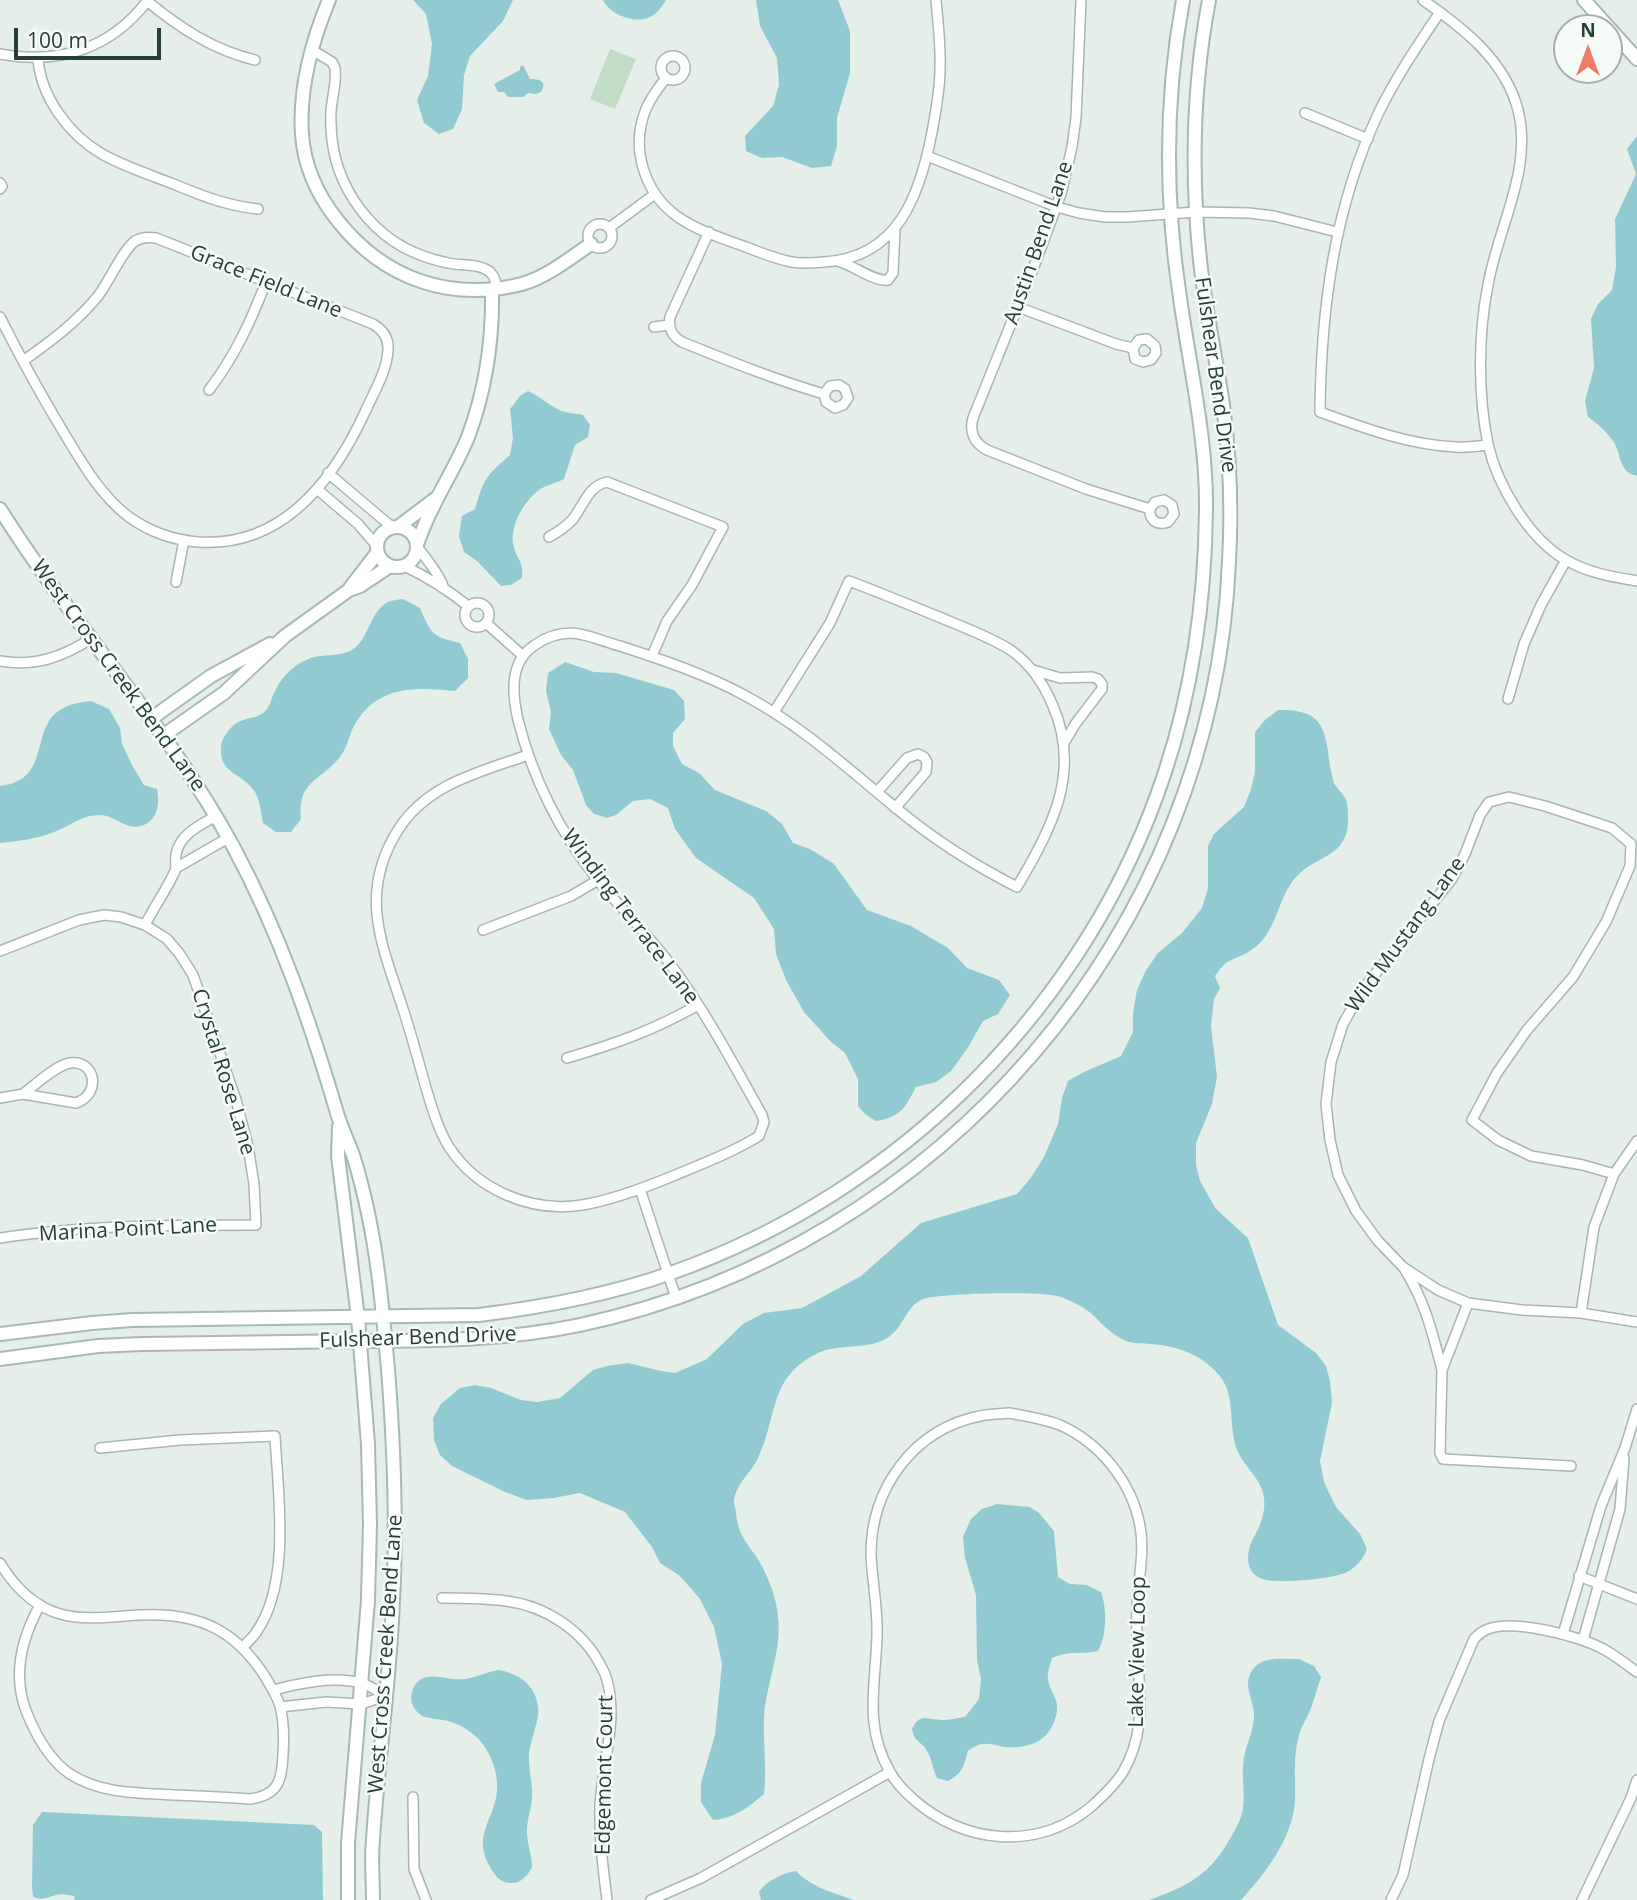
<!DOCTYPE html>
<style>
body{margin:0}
#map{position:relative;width:1637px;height:1900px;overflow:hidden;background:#e6eeea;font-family:"Open Sans",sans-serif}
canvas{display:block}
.north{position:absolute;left:1553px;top:14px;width:70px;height:70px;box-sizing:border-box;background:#f7fbf8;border:2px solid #a3b0ab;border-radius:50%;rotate:0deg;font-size:19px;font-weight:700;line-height:28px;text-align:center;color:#254037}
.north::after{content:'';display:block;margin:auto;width:24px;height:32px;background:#ee7e65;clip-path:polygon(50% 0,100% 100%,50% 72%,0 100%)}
.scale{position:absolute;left:14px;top:28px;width:147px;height:32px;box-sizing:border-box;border:4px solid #254037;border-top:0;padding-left:9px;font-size:21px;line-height:24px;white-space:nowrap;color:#254037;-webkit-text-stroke:5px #f7fbf8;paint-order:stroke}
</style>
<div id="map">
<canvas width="1637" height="1900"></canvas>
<div class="north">N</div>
<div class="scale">100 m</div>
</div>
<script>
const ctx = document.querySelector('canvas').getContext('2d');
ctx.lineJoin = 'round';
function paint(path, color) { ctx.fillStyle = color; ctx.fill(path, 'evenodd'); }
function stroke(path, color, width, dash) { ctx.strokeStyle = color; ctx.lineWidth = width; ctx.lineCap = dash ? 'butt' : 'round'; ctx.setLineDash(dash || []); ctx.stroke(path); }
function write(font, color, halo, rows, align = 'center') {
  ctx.font = font + ' "Open Sans",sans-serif'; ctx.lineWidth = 5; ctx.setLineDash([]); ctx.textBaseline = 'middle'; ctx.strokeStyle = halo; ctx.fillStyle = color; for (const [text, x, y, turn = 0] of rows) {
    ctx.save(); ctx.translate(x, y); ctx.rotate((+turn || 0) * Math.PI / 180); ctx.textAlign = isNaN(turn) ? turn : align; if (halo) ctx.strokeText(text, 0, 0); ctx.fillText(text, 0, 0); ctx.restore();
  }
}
paint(new Path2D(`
 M610 49 636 59 615 109 590 99Z`), '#c0dec6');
paint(new Path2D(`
 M413 0H513L503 21 470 56 464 75 462 109 453 129 439 134 424 123 417 100 428 76 432 44 426 14Z
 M603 0H666C661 8 655 17 644 19 630 22 609 13 603 0Z
 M756 0H838L850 31V73L837 118V146L831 166 812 168 782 157 762 158 746 151 745 136 773 106 779 85 777 58 760 26Z
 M523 65 530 79C539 79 548 81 541 92L536 94 528 93 523 97H508L504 92H498L494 84 520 70V67Z
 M1637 136V476C1618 472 1622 454 1613 441 1606 431 1598 424 1588 417L1585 401 1594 368 1591 319 1598 304 1612 290 1616 267 1615 219 1636 174 1627 149Z
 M528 391C539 396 545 402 554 407 562 413 573 413 583 415L590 425 588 437 575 445 564 479C556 483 546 485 539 490 524 501 508 528 514 547 518 562 524 561 522 578L511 585 501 586 477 561 464 552 459 536 462 516 475 509C484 478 486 476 510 455L513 438 510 409 520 396Z
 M403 599 420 608C431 634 433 637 460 643L468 659V678L455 691C416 687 378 685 355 724 349 734 348 746 342 754 324 781 297 778 301 819L291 832H276L263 823C261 813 260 800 255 792 243 773 219 774 221 748 221 738 230 727 238 722 248 717 259 719 267 709 271 704 272 695 276 689 283 675 296 663 311 658 326 653 345 658 357 646 370 633 371 611 388 602 391 600 399 600 403 599Z
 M565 662 594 672 616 673 674 690 684 701 685 719 673 733V746L682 764 699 773 715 790 766 811 782 824 793 843 810 849 834 864 867 910 911 926 948 948 967 968 999 980 1010 995 998 1014 983 1021 967 1049 951 1071 936 1082 916 1087C905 1108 901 1117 876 1121L865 1114 858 1106V1079L845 1053 830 1041 804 1012 786 980 776 954 774 929 754 898 696 858 675 829 668 808 650 799 633 801 616 815 607 818 594 814 586 805 573 770 561 755 549 729 551 712 546 691 548 673Z
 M91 701 109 709 120 728 122 744 132 765 144 785 157 789C160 803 158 821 141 826 125 830 114 815 100 815 81 815 71 826 54 832 37 839 18 841 0 843V786C52 780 29 730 60 710 69 704 80 702 91 701Z
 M1278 710C1312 710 1323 717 1328 751 1329 762 1331 773 1334 783 1337 789 1344 794 1346 800 1348 806 1348 816 1348 822 1347 855 1319 856 1300 873 1279 892 1279 922 1261 942 1252 952 1240 956 1229 961 1223 964 1219 971 1215 976L1220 988 1214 999 1211 1026 1217 1077 1212 1104 1196 1143V1165L1200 1181 1216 1209 1248 1238 1278 1325 1316 1353 1326 1366 1330 1381 1332 1403 1320 1461 1324 1482 1336 1507 1360 1534 1367 1549C1362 1560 1358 1566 1347 1572 1334 1579 1273 1585 1260 1578 1245 1571 1246 1552 1253 1539 1264 1520 1270 1499 1257 1480 1252 1471 1243 1463 1239 1454 1226 1429 1238 1397 1219 1375 1201 1354 1177 1346 1151 1344 1143 1343 1133 1344 1126 1341 1112 1335 1101 1323 1091 1313 1083 1307 1067 1298 1057 1296 1039 1291 939 1293 923 1299 906 1306 904 1326 890 1336 868 1352 839 1342 816 1354 769 1378 778 1414 759 1456 753 1471 737 1482 734 1500 734 1504 735 1508 736 1512 738 1540 752 1546 763 1568 770 1583 777 1600 778 1617 782 1652 766 1683 764 1718 763 1743 767 1768 764 1794 749 1807 733 1819 713 1820L701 1802V1783L715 1735 722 1664 714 1627 700 1599 680 1576 660 1563 652 1547 625 1512 580 1493 553 1498 527 1500 505 1492 452 1466 440 1455 434 1440 433 1418 441 1404 460 1388 475 1385 491 1388 521 1400 537 1402 560 1398 593 1370 607 1366 628 1363 661 1371 675 1373 707 1359 743 1324 764 1313 802 1308 861 1276 921 1223 1017 1194 1030 1179 1044 1157 1058 1124 1062 1098 1068 1081 1084 1072 1121 1056 1133 1032V1013L1137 990 1145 972 1157 954 1182 933 1202 908 1208 888V846L1214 834 1244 807 1251 789 1255 772V732L1265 720Z
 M997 1504 1030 1507 1039 1513 1054 1531 1058 1577 1070 1584 1087 1585 1101 1592C1107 1608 1107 1636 1098 1651 1079 1655 1071 1650 1052 1658 1050 1665 1047 1673 1048 1680 1050 1691 1059 1700 1057 1711 1052 1740 1032 1749 1004 1747 999 1746 994 1744 988 1744 980 1743 974 1747 968 1751 964 1766 963 1773 948 1781L937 1778C933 1770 932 1759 927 1751 921 1740 915 1744 912 1729 920 1712 927 1720 942 1720 949 1720 958 1718 965 1717L979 1699 981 1679 977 1660 976 1595 965 1558 963 1537 971 1519 982 1509Z
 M1299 1659 1314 1666 1321 1677C1317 1689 1314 1701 1309 1713 1306 1719 1302 1725 1300 1732 1292 1755 1296 1779 1295 1802 1292 1839 1265 1874 1241 1900H1149C1188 1886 1210 1875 1231 1837 1236 1828 1242 1818 1243 1808 1245 1793 1242 1779 1243 1765 1244 1747 1255 1731 1254 1713 1253 1697 1241 1684 1254 1668 1263 1656 1285 1659 1299 1659Z
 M498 1670C518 1673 536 1685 538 1707 540 1720 530 1740 529 1755 528 1769 533 1783 532 1798 531 1811 526 1822 527 1835 528 1846 532 1856 532 1867 528 1875 522 1883 512 1883 502 1884 496 1877 491 1869 471 1835 494 1822 497 1791 498 1779 495 1766 489 1754 481 1738 466 1726 448 1721 439 1719 430 1719 422 1716 414 1710 409 1702 412 1692 420 1665 447 1682 466 1679 477 1677 487 1672 498 1670Z
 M42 1812 314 1825 322 1832 323 1900H75L74 1896C68 1895 62 1893 56 1895 46 1898 43 1900 33 1897L32 1886 33 1825Z
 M796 1871C811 1887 834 1893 854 1900H761L759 1892C766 1881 783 1873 796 1871Z`), '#91cbd1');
const street = new Path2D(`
 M1081 0 1076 118 1072 147 1061 194 1035 264 973 418C969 432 974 443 987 450L1086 489 1150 509C1149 520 1157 526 1168 522L1174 514 1172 505 1164 500 1155 502 1150 509
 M1423 0C1463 28 1505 60 1518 110 1533 170 1498 227 1488 285 1478 334 1478 396 1488 444 1497 485 1529 539 1566 560 1588 573 1613 577 1637 581
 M147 1C180 28 213 50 255 60
 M1440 12C1418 45 1396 77 1379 112 1334 207 1321 309 1320 412 1364 428 1409 445 1456 447 1467 448 1478 446 1488 445
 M312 50 332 62 335 68C337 82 332 97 331 111 330 134 333 158 343 180 355 207 376 232 403 247 416 254 433 260 448 263 461 266 479 263 490 272 494 276 496 281 496 287L492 289
 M0 54C59 65 111 49 148 0
 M661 68a12 12 0 1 1 24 0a12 12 0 1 1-24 0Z
 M38 59C41 97 69 135 102 154 123 166 148 174 171 183 200 195 227 206 258 209
 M666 78C658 88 651 97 646 109 630 148 644 193 678 217 698 231 724 239 746 247 761 253 776 259 792 262 802 264 813 263 824 262 898 258 920 195 932 132 936 111 940 90 940 69 941 46 938 23 936 0
 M1305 113 1368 139
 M927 156 1057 207 1079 213 1105 217H1127L1196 212 1249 213 1274 216 1337 232
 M0 183 2 186 0 189
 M588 236a12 12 0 1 1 24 0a12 12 0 1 1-24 0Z
 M609 228 655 194
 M709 232 670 317C668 329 672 336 682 342 729 361 776 380 824 394L830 386 839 385 845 389 848 398 843 405 835 408 826 402 824 394
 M840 262C855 266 874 282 888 280L893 273 895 229
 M1018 307 1116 344 1133 348 1139 340 1147 339 1155 346 1156 353 1151 360 1143 362 1135 359 1133 348
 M0 317C20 357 41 395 64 433 82 463 101 496 129 517 150 532 173 540 198 542 283 548 334 480 366 410 374 392 387 371 388 350 389 338 383 330 373 324L156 238C149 237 142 237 135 241 122 251 109 282 98 296 77 322 50 342 23 361
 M654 327 669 325
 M209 390C235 356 251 321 266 282
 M328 473 392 527
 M317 489 358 524 377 546
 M549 537C558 532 566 527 573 519 584 505 588 486 607 482L723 527 692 585 667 621 652 656
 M417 547C424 555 440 576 443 586
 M404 566C428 577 448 590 468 606
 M176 582 184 540
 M465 615a12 12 0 1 1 24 0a12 12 0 1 1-24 0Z
 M486 623 522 655
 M0 661C35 667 63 657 92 638
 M1033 670 1060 678 1092 677 1098 679 1102 684V689L1076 723 1064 743
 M1508 699 1524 644 1541 605 1566 560
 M528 755C480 772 427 784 398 830 357 895 383 947 404 1012 412 1037 419 1063 426 1088 432 1108 438 1129 449 1147 477 1190 531 1213 582 1205 613 1200 644 1188 673 1176 702 1164 733 1152 759 1136L764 1122 762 1115C734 1065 707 1014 673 968 650 936 621 909 597 879 559 831 533 779 518 720 512 693 509 662 535 645 546 637 559 633 572 633 588 634 604 642 620 646 663 660 705 674 744 695 802 726 846 767 896 808 933 839 974 865 1017 887 1051 829 1082 773 1053 706 1044 684 1031 665 1012 651 991 637 967 629 944 619 912 606 881 593 849 581L830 623 774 712
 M877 792 907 758 918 754 924 757 927 762 926 772 895 808
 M176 868 228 838
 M145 925C154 907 167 889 175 871 177 865 175 860 176 854 180 834 200 825 216 816
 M483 930 571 896 598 880
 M0 951 79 920 104 915 121 917 145 925 167 939 179 953 193 975 236 1100 248 1146 254 1184 256 1225C171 1225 85 1225 0 1238
 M567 1058C615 1044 654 1030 698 1005
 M0 1098 23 1094 76 1103C103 1093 94 1059 70 1063 56 1065 35 1085 23 1094
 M1614 1174 1583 1165 1531 1156 1498 1140 1472 1120 1497 1073 1527 1030 1573 977 1606 922 1630 866 1631 844 1612 828 1545 806 1509 797 1489 802 1480 815 1465 854 1452 879 1363 989 1343 1024 1331 1062 1326 1104 1330 1140 1338 1175 1356 1211 1378 1241 1403 1267 1438 1290 1468 1303 1522 1310 1581 1313 1637 1322
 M640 1189 676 1298
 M1405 1270C1425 1301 1433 1335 1442 1370
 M1468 1303 1442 1370 1440 1453 1443 1459 1571 1466
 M1581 1313 1594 1227 1614 1174 1637 1141
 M1009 1413C1027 1416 1044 1419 1060 1425 1100 1443 1132 1482 1140 1526 1145 1552 1138 1581 1137 1607 1136 1624 1137 1642 1138 1659 1140 1701 1145 1734 1123 1772 1115 1785 1103 1796 1092 1806 1038 1852 962 1844 912 1798 904 1791 895 1781 890 1772 863 1725 876 1684 877 1635 878 1608 872 1581 871 1554 871 1488 914 1429 980 1416 990 1414 1000 1414 1009 1413Z
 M100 1448 180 1440 275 1436C278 1493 291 1582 257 1631 254 1637 247 1642 243 1647
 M0 1563C14 1586 33 1606 60 1614 92 1623 128 1613 161 1615 209 1617 240 1637 266 1678 271 1687 277 1696 280 1706 284 1721 284 1739 283 1754 282 1780 279 1795 250 1799 225 1797 200 1796 174 1795 139 1793 101 1794 70 1774 51 1761 38 1739 29 1718 11 1679 20 1641 40 1605
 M1579 1576 1637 1599
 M442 1598C463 1598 485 1598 506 1601 546 1606 584 1631 602 1668 609 1680 611 1701 611 1715 610 1745 602 1774 600 1805 599 1837 603 1868 607 1900
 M1563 1634 1601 1506 1625 1448 1637 1409
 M1583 1640 1620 1509 1624 1458
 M273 1690C301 1683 332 1676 361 1683 370 1685 378 1692 386 1696
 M280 1707 326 1702 361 1704 386 1696
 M413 1797 414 1869 426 1900
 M651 1900 701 1878 890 1772
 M1391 1900 1403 1875 1429 1759 1439 1721 1474 1639C1476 1637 1479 1634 1482 1632 1506 1616 1581 1636 1605 1650 1616 1656 1627 1665 1637 1672
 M1582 1900 1631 1798 1637 1780`);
const secondary = new Path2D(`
 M329 0C312 41 299 89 302 134 304 166 318 196 338 221 384 279 450 302 522 284 547 277 570 258 591 244
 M1584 0 1637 59
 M0 509C73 626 168 726 234 848 279 932 310 1021 337 1113 341 1127 348 1141 353 1155 359 1174 364 1194 368 1213 379 1264 383 1317 388 1369 394 1446 397 1523 393 1601 390 1681 378 1760 373 1840 371 1860 373 1880 373 1900
 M377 547a20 20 0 1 1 40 0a20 20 0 1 1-40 0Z
 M398 527 435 499
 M417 544C422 532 426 520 432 509 443 485 458 462 468 437 486 389 493 340 492 289
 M350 588 377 553
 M152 718 211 676 270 644
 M164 735 224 693 285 636 349 590 360 586 390 566
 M339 1127 338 1156 358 1318 368 1444 370 1524 368 1600 348 1843V1900
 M0 1334 92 1323 132 1320 479 1315C544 1307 609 1295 671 1273 901 1192 1089 1004 1165 772 1193 687 1205 600 1206 511 1207 439 1190 369 1180 298 1165 200 1165 98 1183 0
 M0 1359 98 1346 142 1344C215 1343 289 1342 362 1341 436 1341 508 1340 580 1325 940 1248 1214 931 1229 561 1232 509 1230 457 1223 405 1216 357 1205 309 1200 260 1191 174 1193 85 1209 0`);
stroke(street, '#a8b6b1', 12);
stroke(secondary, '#a5bab1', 16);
stroke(street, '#fff', 9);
stroke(secondary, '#fff', 12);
write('21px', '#254037', '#f7fbf8', [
 ["Austin Bend Lane",1039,243,-71],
 ["Grace Field Lane",266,282,22],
 ["Fulshear Bend Drive",1215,375,82],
 ["West Cross Creek Bend Lane",118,676,54],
 ["Winding Terrace Lane",630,917,53],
 ["Wild Mustang Lane",1406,935,-54],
 ["Crystal Rose Lane",223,1072,73],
 ["Marina Point Lane",128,1230,-3],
 ["Fulshear Bend Drive",418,1338,-2],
 ["Lake View Loop",1138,1652,-89],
 ["West Cross Creek Bend Lane",386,1654,-86],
 ["Edgemont Court",605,1775,-89]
]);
</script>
